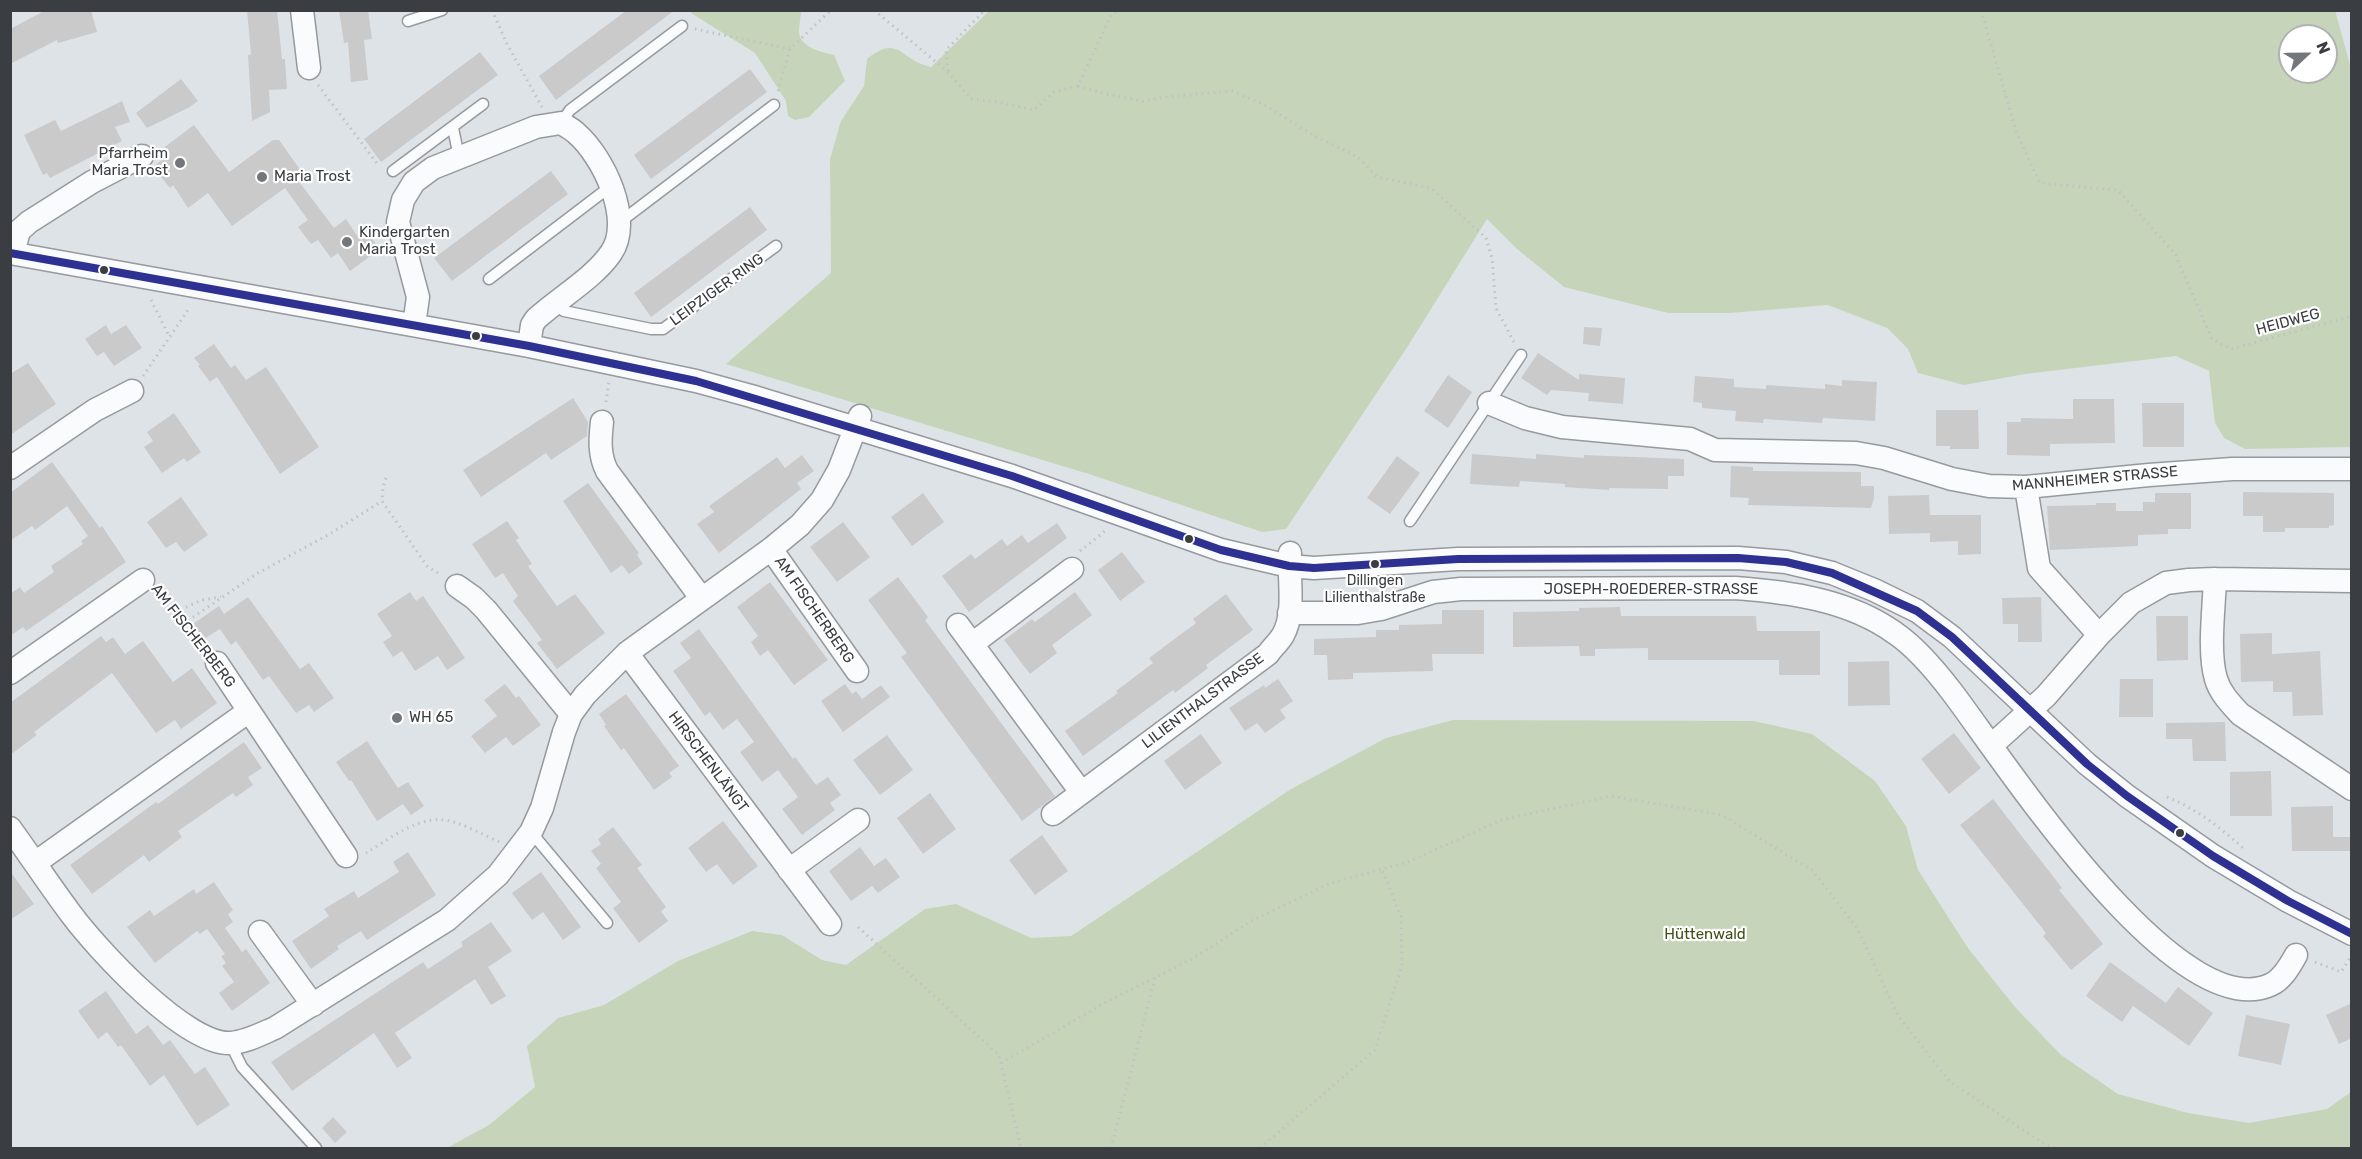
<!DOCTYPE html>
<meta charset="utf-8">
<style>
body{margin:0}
#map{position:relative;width:2362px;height:1159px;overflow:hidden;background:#dee3e8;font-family:Rubik,sans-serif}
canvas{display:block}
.frame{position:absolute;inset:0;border:12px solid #3a3d41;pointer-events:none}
.north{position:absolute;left:2278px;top:24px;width:60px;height:60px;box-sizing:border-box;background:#fff;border:2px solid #b0b1b3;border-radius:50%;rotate:68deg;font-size:16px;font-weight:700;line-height:24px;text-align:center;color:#3a3d41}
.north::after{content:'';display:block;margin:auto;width:21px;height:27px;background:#73777b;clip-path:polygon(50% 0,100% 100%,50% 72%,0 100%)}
</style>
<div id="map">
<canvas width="2362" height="1159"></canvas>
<div class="frame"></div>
<div class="north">N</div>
</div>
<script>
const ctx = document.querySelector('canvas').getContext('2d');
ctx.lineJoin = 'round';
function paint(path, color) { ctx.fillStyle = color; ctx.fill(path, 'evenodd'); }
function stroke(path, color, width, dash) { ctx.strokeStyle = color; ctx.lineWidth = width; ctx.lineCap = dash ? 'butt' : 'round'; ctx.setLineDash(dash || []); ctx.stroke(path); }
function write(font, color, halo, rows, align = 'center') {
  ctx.font = font + ' Rubik,sans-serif'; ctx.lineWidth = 4.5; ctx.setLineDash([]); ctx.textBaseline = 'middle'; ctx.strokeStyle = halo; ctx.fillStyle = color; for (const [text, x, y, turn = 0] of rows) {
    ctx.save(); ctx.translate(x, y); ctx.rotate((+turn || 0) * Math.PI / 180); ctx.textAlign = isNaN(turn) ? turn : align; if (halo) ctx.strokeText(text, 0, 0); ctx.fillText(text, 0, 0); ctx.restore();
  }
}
paint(new Path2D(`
 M692 10 801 11C801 17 799 24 799 31 799 47 821 52 834 55L845 81 809 117 795 120 788 116 786 101 755 53 691 13Z
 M2335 10 2351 69V447L2245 449 2224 438 2215 423 2209 371 2176 356 2025 374 1964 385 1918 373 1908 349 1887 328 1828 305 1730 313H1668L1564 287 1517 249 1487 219 1408 346 1286 529 1262 532 1092 475 726 364 831 273 830 159 841 121 864 86 867 59C900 33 900 61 931 67L989 11ZM2290 36H2326V72H2290Z
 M1453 720 1754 721 1812 734 1875 781 1906 826 1918 870 1968 948 2015 1007 2061 1055 2118 1094 2188 1113 2249 1123 2327 1109 2351 1092V1148H447L489 1125 535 1087 527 1046 558 1018 604 1005 678 961 752 931 782 935 822 960 846 965 925 909 956 904 1031 938 1071 936 1291 789 1386 738Z`), '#c6d5b9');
paint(new Path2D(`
 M46 10H91L97 32 58 43 57 40 10 64V29Z
 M247 10H277L282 59H285L287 89 269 90 270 112 252 121 248 55 251 54Z
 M339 10H368L372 39 364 40 368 80 351 82 348 42 344 43Z
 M627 10H675L556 100 539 76Z
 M480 52 498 75 381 162 364 139Z
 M750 69 767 92 651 179 634 155Z
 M181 79 198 101 188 108 147 128 136 113Z
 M122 101 130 122 115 127 122 141 50 178 47 173 43 175 24 135 55 120 61 131Z
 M194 125 229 172 273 140H279L304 175 297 179 334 228 346 219 358 237 366 231 380 249 350 271 338 253 331 258 318 240 311 244 298 227 308 220 285 188 232 226 208 193 188 208 173 185 170 188 153 167 163 159 158 152Z
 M551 171 568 194 452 281 434 258Z
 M750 207 767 230 651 317 634 293Z
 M106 325 111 334 126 325 142 348 114 366 104 352 97 356 85 339Z
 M1584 327 1602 328 1600 346 1583 344Z
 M214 344 231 368 235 365 246 380 266 367 319 447 280 474 217 377 210 382 198 366 200 365 194 358Z
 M1538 353 1579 380V374L1625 378 1623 404 1588 401 1589 393 1551 390 1547 395 1521 378Z
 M28 363 56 404 10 435V374Z
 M1448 375 1472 392 1448 428 1424 411Z
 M1695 376 1734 379V387L1766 389V385L1825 389V384L1842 386V380L1877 382 1875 421 1823 418 1822 423 1764 419 1763 423 1735 421 1736 411 1702 408V403L1693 402Z
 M573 398 588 422 587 436 551 460 546 453 481 497 463 470Z
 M2073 399H2114L2115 443 2050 444V456L2007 455V422H2021V418L2073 419Z
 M2142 403H2184V447H2143Z
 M1936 410H1978L1979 449H1950V446H1936Z
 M174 413 201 452 187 462 184 458 162 473 144 447 153 441 147 432Z
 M1472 454 1536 459V454L1584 458V455L1684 459V476H1668V489L1609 488V490L1565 487V484L1520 481 1519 487 1470 484Z
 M802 455 814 471 797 483 801 489 719 553 697 524 714 512 709 506 777 457 785 468Z
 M1397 456 1420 473 1390 514 1367 498Z
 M52 462 100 528 102 526 126 562 26 631 23 627 10 636V594L20 587 24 593 54 572 51 566 83 544 81 541 88 536 67 506 35 530 32 526 10 541V493Z
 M1731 466 1753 467V471L1861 472V486H1874V498L1871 508 1748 505 1749 498 1730 497Z
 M588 483 639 553 637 555 643 564 629 574 622 565 611 573 563 501Z
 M2243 492 2334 493V525L2329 526V528H2285V532H2263V516H2243Z
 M923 493 944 522 912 546 891 517Z
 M2155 493H2191V529H2168V534L2138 535V546L2050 550 2047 506 2096 505V503H2116V511H2143V502H2155Z
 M1929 495 1930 515H1981V554L1958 555V541L1930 542V533L1889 534 1888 496Z
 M181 497 208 535 184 552 176 542 166 548 147 522Z
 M507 521 519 538 516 540 532 564 528 566 557 606 575 594 605 633 557 669 537 643 542 640 513 601 518 596 503 573 495 578 472 544Z
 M843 522 870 557 837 582 810 547Z
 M1057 523 1067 538 969 612 942 576 971 554 975 559 1002 539 1007 546 1022 535 1028 543Z
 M1122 552 1145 582 1120 601 1098 570Z
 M898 577 928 617 925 620 1055 796 1022 821 901 657 907 653 868 600Z
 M770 582 828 660 794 685 768 650 760 656 751 642 758 636 737 607Z
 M410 592 416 601 423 596 465 658 447 670 438 656 415 671 402 651 393 657 383 642 392 636 377 614Z
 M1075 592 1092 615 1052 645 1057 653 1030 674 1004 640 1032 619 1035 622Z
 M1226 594 1253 630 1206 665 1208 668 1175 693 1173 690 1083 756 1065 731 1118 693 1116 691 1153 663 1149 658 1196 623 1193 619Z
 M248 597 300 669 309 663 334 698 314 712 309 705 296 713 269 676 263 680 236 641 231 645 220 629 204 639 193 624 219 606 224 614Z
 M2041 597 2042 642H2018V624H2003L2002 598Z
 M1620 607 1621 616H1756L1757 631H1820V675H1779V660H1648V648L1595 649V656H1580L1579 646 1513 647V612L1579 611V608Z
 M1442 610H1484V654H1432L1433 671 1353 673V679L1328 680 1327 655H1314V639L1376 637V630H1399V625L1442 624Z
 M2156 616H2188V660L2157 661Z
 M699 629 793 759 795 757 816 785 828 777 841 795 830 803 835 810 802 835 782 809 798 797 778 770 762 782 740 752 754 742 737 719 723 730 710 712 705 716 673 671 691 658 680 643Z
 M2272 633V654L2320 651 2323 715 2293 716 2292 692H2273V681L2241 682 2240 634Z
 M101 636 106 642 113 637 125 654 143 641 173 682 192 668 217 703 181 729 175 720 156 733 112 673 34 732 37 735 10 755V703Z
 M1889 661 1890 705 1848 706V662Z
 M1278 679 1293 701 1280 710 1286 718 1265 733 1257 723 1245 731 1229 708 1264 685 1265 688Z
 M2120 679H2153V717H2119Z
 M505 684 516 698 519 696 541 725 513 746 506 737 485 753 471 736 497 716 484 700Z
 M845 684 852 694 856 691 862 699 881 685 890 697 843 732 821 701Z
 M626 694 679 766 669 773 672 777 654 790 624 748 621 750 604 726 606 725 599 714Z
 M2225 722 2226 761H2193L2192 739H2166V723Z
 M1954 733 1981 768 1949 794 1921 759Z
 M1201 734 1222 763 1185 790 1164 761Z
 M887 735 913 770 880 795 853 760Z
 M367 741 398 788 408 782 424 806 411 815 403 804 377 821 351 780 349 781 336 762Z
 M244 742 262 768 248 777 253 785 236 797 233 793 178 831 182 837 149 862 144 855 92 894 70 865 156 802 158 804Z
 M2271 771 2272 816H2230V772Z
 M930 793 956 829 923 854 897 818Z
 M1993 799 2062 888 2059 890 2103 944 2071 970 2043 936 2046 933 1960 825Z
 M2333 806V837H2352V851H2292L2291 807Z
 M723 821 758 866 733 885 717 864 706 872 688 848Z
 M613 827 642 865 637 868 666 907 661 911 668 921 639 943 613 908 621 902 596 868 601 864 591 851 601 844 598 839Z
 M1042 835 1068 871 1035 895 1009 860Z
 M860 847 874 866 886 858 900 877 878 893 872 886 851 901 829 871Z
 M408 852 436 895 367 940 361 931 337 946 339 949 311 969 292 941 329 916 324 909 354 891 358 898 399 872 393 862Z
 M10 871 34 904 10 920Z
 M541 872 581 927 563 940 543 912 532 920 512 893Z
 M214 882 233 910 228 914 233 922 225 928 242 952 246 949 270 983 232 1011 219 993 234 982 222 966 226 963 221 956 225 954 207 929 200 934 197 931 155 963 127 927 150 910 154 916 194 889 196 894Z
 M491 922 512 951 488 967 506 996 491 1005 475 979 395 1033 412 1058 397 1068 374 1033 292 1091 271 1062 423 962 428 969 463 946 461 942Z
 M2110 962 2166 1003 2178 987 2213 1013 2189 1046 2133 1006 2122 1022 2086 996Z
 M106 991 136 1034 148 1025 163 1045 170 1040 195 1074 205 1067 230 1105 197 1126 164 1075 150 1086 121 1045 118 1047 107 1032 98 1039 78 1011Z
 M2352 1003V1038L2339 1044 2326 1015Z
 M2246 1015 2290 1024 2281 1065 2238 1056Z
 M333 1117 347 1132 335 1143 322 1128Z`), '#cacacb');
const service = new Path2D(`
 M408 21 442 10
 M561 123 570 110 682 26
 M453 128 459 157
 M393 171 483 104
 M620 222 774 105
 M489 279 611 186
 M553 304 564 311 651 329H663L776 246
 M1410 521 1521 355
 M531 832 607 923
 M230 1043 242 1067 316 1148`);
const minor = new Path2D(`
 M302 10 309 68
 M10 253 529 346 696 381 751 396 1012 476 1221 550 1289 566 1314 568 1458 559 1738 558 1786 562 1832 573 1874 590 1917 611 1952 637 2087 764 2127 796 2213 856 2288 901 2352 934
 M13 253 19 231 29 222 92 182 142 156
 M414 325 418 297 398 222 403 200 414 182 433 168 536 127 561 123C566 126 572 129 576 133 603 156 634 220 611 253 594 278 559 298 536 319L532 325 529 346
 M1489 403 1525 418 1562 427 1690 439 1715 450 1856 453 1884 458 1952 479 1989 486 2026 487 2149 475 2232 469H2352
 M602 422C600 440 599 455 607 471L702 599
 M10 468 95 410 132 391
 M2026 487 2039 568 2099 635
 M771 549 857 671
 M2215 579C2214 608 2208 653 2216 679 2220 693 2231 704 2240 714L2352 789
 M457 586 474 598 486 610 571 714
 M1289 613H1358L1381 609 1433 592 1461 589 1735 588C1790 592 1849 600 1895 633 1917 648 1936 671 1952 692 2001 756 2175 1027 2270 985 2282 980 2290 966 2296 955
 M958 625 1081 792
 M972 644 1072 569
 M627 653 830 924
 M217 663 346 856
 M10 673 143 580
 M1992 745 2046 696 2099 635 2131 603 2166 583 2189 580 2215 579 2352 581
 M1053 814 1268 654C1272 648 1279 642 1283 635 1296 612 1288 578 1290 553
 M10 828C31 857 50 886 71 914 97 949 186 1046 231 1043 246 1042 261 1034 275 1028L447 920 498 875 531 832 542 808 564 732 571 714 585 695 627 653 771 549 800 525 822 500 839 470 860 416
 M35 863 249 711
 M789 870 858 820
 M260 932 313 1005`);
stroke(service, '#969a9e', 13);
stroke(minor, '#969a9e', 25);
stroke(new Path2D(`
 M492 10 507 44 542 107
 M874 10 948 72 971 99 998 102 1034 110 1054 92 1078 86 1111 15 1118 10
 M1981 10 2017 134 2040 183 2118 190 2175 254 2212 339 2231 349 2352 316
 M695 29 790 49
 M948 71 946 50 985 10
 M318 85 379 166
 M1078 86 1106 94 1143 101 1165 97 1232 91 1263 104 1313 135 1358 157 1377 177 1431 188 1486 238 1492 258 1496 308 1515 344
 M778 91 790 49 831 10
 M151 300 169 336
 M143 376 190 307
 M606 402 609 382
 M386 478 383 487 382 501 427 566 441 575
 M1080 551 1105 531
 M160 591 204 651
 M175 612 202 600 221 597
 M183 624 258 573 328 535 382 501
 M2167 797C2195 808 2221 828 2243 848
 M366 853C388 840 416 817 443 820 459 821 483 835 500 842
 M858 927 999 1055 1021 1148
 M2315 962 2341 972 2352 955
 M1001 1063 1110 1000 1192 959 1253 920 1331 883 1408 862 1501 820 1611 796 1722 815 1813 871 1857 928 1899 1017 1950 1082 2046 1145 2055 1148
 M1111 1148 1155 978
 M1260 1148 1375 1050 1402 965 1401 917 1382 869`), '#c0c2c4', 3, [1.5, 4.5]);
stroke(service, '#fafbfc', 10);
stroke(minor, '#fafbfc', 22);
stroke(new Path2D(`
 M10 253 529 346 696 381 1012 476 1221 550 1289 566 1314 568 1458 559 1738 558 1786 562 1832 573 1917 611 1952 637 2087 764 2127 796 2213 856 2288 901 2352 934`), '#2e3192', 8);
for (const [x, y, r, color] of [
 [180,163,6,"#73777b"],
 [262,177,6,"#73777b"],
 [347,242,6,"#73777b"],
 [104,270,5,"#3a3d41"],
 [476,336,5,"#3a3d41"],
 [1189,539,5,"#3a3d41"],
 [1375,564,5,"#3a3d41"],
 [397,718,6,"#73777b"],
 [2180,833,5,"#3a3d41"]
]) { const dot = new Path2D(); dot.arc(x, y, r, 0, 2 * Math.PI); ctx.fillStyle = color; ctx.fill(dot); stroke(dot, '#fff', 2); }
write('14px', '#3a3d41', '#fff', [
 ["Dillingen",1375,581],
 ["Lilienthalstraße",1375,598]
]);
write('15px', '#3a3d41', '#fff', [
 ["Pfarrheim",168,154,"right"],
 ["Maria Trost",168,171,"right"],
 ["Maria Trost",274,177],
 ["Kindergarten",359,233],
 ["Maria Trost",359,250],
 ["WH 65",409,718]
], 'left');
write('15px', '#3a3d41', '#fff', [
 ["LEIPZIGER RING",717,290,-36],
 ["HEIDWEG",2288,322,-15],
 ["MANNHEIMER STRASSE",2095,479,-5],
 ["JOSEPH-ROEDERER-STRASSE",1651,590],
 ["AM FISCHERBERG",814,610,55],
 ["AM FISCHERBERG",193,636,52],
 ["LILIENTHALSTRASSE",1203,701,-37],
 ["HIRSCHENLÄNGT",708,762,53]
]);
write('15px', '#3c5116', '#fff', [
 ["Hüttenwald",1705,935]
]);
</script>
